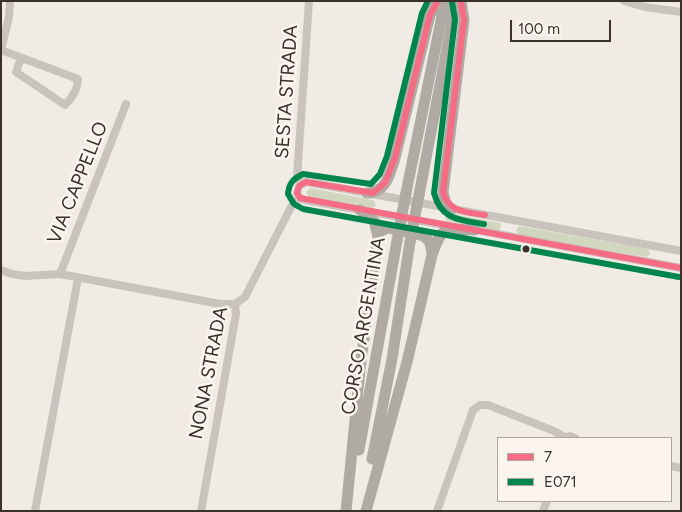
<!DOCTYPE html>
<style>
body{margin:0}
#map{position:relative;width:682px;height:512px;overflow:hidden;background:#f0ebe5;font-family:Figtree,sans-serif}
canvas{display:block}
.frame{position:absolute;inset:0;border:2px solid #3b302b;pointer-events:none}
.legend{position:absolute;left:497px;top:437px;width:175px;height:65px;box-sizing:border-box;background:#fbf5ee;border:1px solid #aea6a0;margin:0;padding:6px 9px;list-style:none;font-size:15px;color:#3b302b}
.legend li{display:flex;align-items:center;gap:10px;height:25px}
.legend b{width:25px;border:1px solid #aea6a0}
.scale{position:absolute;left:510px;top:20px;width:101px;height:22px;box-sizing:border-box;border:2px solid #3b302b;border-top:0;padding-left:6px;font-size:15px;line-height:18px;white-space:nowrap;color:#3b302b;-webkit-text-stroke:4px #fbf5ee;paint-order:stroke}
</style>
<div id="map">
<canvas width="682" height="512"></canvas>
<div class="frame"></div>
<ul class="legend">
<li><b style="height:6px;background:#f66c85"></b>7</li>
<li><b style="height:6px;background:#00854a"></b>E071</li>
</ul>
<div class="scale">100 m</div>
</div>
<script>
const ctx = document.querySelector('canvas').getContext('2d');
ctx.lineJoin = 'round';
function paint(path, color) { ctx.fillStyle = color; ctx.fill(path, 'evenodd'); }
function stroke(path, color, width, dash) { ctx.strokeStyle = color; ctx.lineWidth = width; ctx.lineCap = dash ? 'butt' : 'round'; ctx.setLineDash(dash || []); ctx.stroke(path); }
function write(font, color, halo, rows, align = 'center') {
  ctx.font = font + ' Figtree,sans-serif'; ctx.lineWidth = 5; ctx.setLineDash([]); ctx.textBaseline = 'middle'; ctx.strokeStyle = halo; ctx.fillStyle = color; for (const [text, x, y, turn = 0] of rows) {
    ctx.save(); ctx.translate(x, y); ctx.rotate((+turn || 0) * Math.PI / 180); ctx.textAlign = isNaN(turn) ? turn : align; if (halo) ctx.strokeText(text, 0, 0); ctx.fillText(text, 0, 0); ctx.restore();
  }
}
paint(new Path2D(`
 M310 188 373 200 375 202 376 205 371 209 309 197 306 192Z
 M448 213 500 223 501 227 498 231 447 221 445 217Z
 M519 226 648 249 650 254 647 257 517 234 516 230Z`), '#d1d6bf');
stroke(new Path2D(`
 M10 1 9 17 1 50 78 79C78 89 72 98 65 105L16 72 21 58
 M624 1 645 7 681 12
 M302 183 297 177 309 1
 M455 227 305 200 300 198 297 193 299 186 306 182 313 183 681 251
 M471 229 681 268
 M1 270 12 274 25 276 60 274 220 304H235
 M60 274 126 104
 M235 304 245 297 291 207 300 198
 M564 438 570 436 575 438
 M671 466 681 468
 M35 511 78 278
 M201 511 236 314 235 304
 M437 511 473 410 480 405H488L554 431 564 437
 M543 511 547 501`), '#c9c3be', 8);
stroke(new Path2D(`
 M367 193C386 193 390 174 395 158L430 15 438 1
 M406 193 445 1
 M419 195 456 1
 M452 209 446 205 443 192 464 20 461 1
 M378 236 381 231 388 228 424 236 430 242 432 253
 M359 450 397 241
 M372 459 392 359 410 242
 M346 511 361 360 378 236 374 221 360 210
 M366 511 407 362 432 255C443 224 445 229 475 230`), '#afaaa4', 11);
stroke(new Path2D(`
 M397 241 406 193
 M410 242 419 195`), '#afaaa4', 11);
stroke(new Path2D(`
 M438 1 430 15 395 158 385 183 373 193 306 182 299 186 297 193 300 198 681 268
 M461 1 464 20 443 192C449 213 467 212 485 215`), '#f66c85', 6);
stroke(new Path2D(`
 M428 1 422 13 387 156 380 174 371 184 303 174C293 179 289 183 288 194L294 204 303 209 679 277
 M452 2 455 20 434 193C441 220 460 220 484 224`), '#00854a', 6);
for (const [x, y, r, color] of [
 [526,249,4.5,"#3b302b"]
]) { const dot = new Path2D(); dot.arc(x, y, r, 0, 2 * Math.PI); ctx.fillStyle = color; ctx.fill(dot); stroke(dot, '#fbf5ee', 2); }
write('19px', '#3b302b', '#fbf5ee', [
 ["SESTA STRADA",287,92,-86],
 ["VIA CAPPELLO",78,183,-68],
 ["CORSO ARGENTINA",364,326,-80],
 ["NONA STRADA",209,373,-79]
]);
</script>
